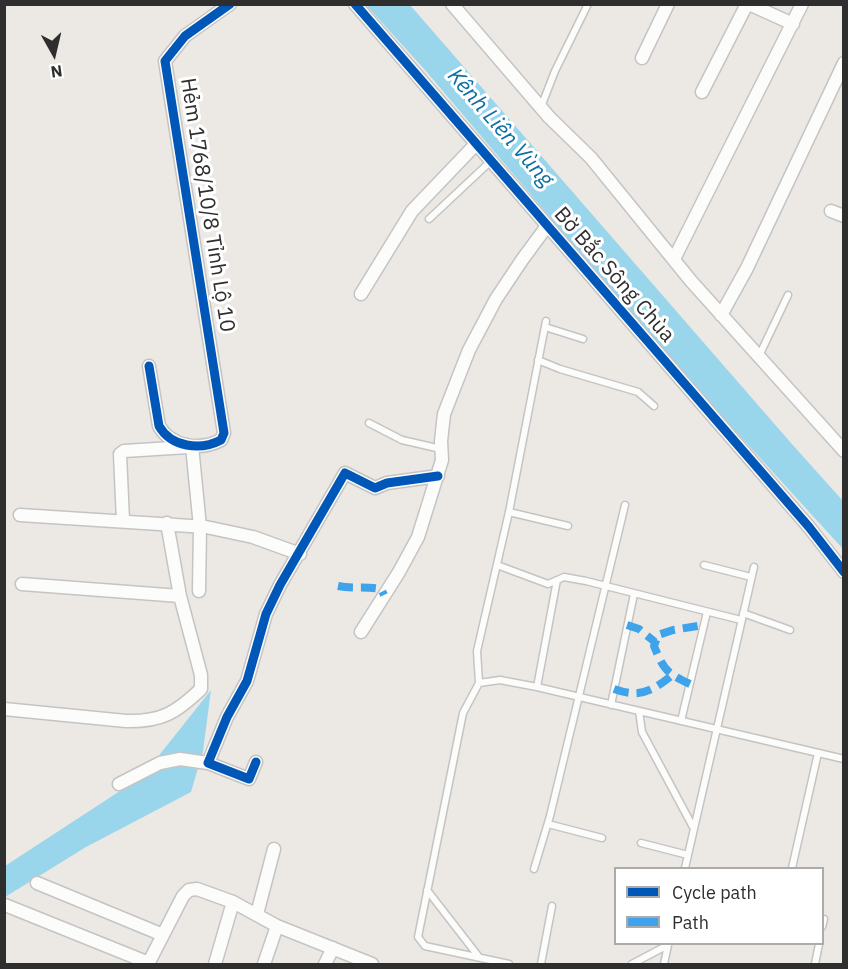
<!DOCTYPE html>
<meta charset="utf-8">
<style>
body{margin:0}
#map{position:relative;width:848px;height:969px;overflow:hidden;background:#ece8e4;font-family:"IBM Plex Sans",sans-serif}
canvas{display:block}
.frame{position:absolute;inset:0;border:6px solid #2e2e2e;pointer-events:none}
.legend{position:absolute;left:614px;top:867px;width:210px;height:78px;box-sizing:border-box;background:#fff;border:2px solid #ababab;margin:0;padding:8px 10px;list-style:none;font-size:18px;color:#2e2e2e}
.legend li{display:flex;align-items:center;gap:12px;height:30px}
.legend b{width:30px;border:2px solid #ababab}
.north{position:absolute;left:24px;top:24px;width:60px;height:60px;-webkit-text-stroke:4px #fff;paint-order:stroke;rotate:172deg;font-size:16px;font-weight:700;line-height:24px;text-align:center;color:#2e2e2e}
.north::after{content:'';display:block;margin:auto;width:21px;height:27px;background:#2e2e2e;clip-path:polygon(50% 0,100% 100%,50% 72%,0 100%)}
</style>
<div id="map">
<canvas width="848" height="969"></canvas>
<div class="frame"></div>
<ul class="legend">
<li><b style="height:8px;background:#0057b8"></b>Cycle path</li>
<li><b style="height:8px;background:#3ea3eb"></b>Path</li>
</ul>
<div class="north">N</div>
</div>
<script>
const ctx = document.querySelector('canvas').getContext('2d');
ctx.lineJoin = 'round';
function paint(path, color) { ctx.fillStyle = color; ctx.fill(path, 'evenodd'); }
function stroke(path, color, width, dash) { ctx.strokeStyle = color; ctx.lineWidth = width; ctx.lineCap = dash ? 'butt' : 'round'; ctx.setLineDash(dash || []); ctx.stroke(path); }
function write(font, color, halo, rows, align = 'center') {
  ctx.font = font + ' "IBM Plex Sans",sans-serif'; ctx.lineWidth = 6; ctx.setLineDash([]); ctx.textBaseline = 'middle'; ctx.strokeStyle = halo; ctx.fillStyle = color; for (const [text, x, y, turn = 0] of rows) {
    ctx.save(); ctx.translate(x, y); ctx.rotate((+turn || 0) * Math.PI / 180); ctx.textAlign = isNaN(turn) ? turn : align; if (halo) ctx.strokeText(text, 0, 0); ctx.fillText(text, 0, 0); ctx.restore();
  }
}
paint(new Path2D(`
 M366 5H410L791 443 843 501V549L678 368 425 70Z
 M211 690 203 751 191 792 86 847 5 897V866L123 789 153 763Z`), '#99d6ec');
const lane = new Path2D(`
 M541 107 555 71 588 4
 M429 219 491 161
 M545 327 583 339
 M759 356 788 295
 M538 360 560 369 638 392 654 406
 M369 423 402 440 441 449
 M509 512 568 526
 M497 565 548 584 564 577 586 581 741 620
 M704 565 751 577
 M743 613 790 630
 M479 683 500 680 537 687 844 759
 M537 687 557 580
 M611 705 634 594
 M639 711 642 732 693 827
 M681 721 707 612
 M548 824 602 838
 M641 843 688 855
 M685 868 754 567
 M792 868 818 753
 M534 869 550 816 625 505
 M427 890 479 957
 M822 919H824L822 927
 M509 964 425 946 418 937 463 713 479 683 477 651 509 512 546 321
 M541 964 552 906
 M632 964 668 945
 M664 964 668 945
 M815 964 819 944`);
const street = new Path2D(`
 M355 4 809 527 844 572
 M452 4 549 117 591 158 691 281 844 451
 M749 4 793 24
 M642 58 668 4
 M702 92 747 4
 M831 211 844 216
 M674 259 802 4
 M361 294 412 211 476 144
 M721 315 747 268 844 63
 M149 366 159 426C171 447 200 451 221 440L224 433 165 61 185 36 230 4
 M192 446 200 527 199 591
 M20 515 206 527 253 537 300 554
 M123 521 120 454 124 451 188 447
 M22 584 180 596
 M361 632 399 572 418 537 442 460 441 441 444 414 469 350 496 299 522 260 547 226
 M4 709 126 721C161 722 176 713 201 689V675L180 596 167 523
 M256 762 249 779 208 763 227 717 247 681 266 614 280 585 345 473 375 488 387 483 438 476
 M119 784 160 763 180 759 208 763
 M37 883 163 935
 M5 905 149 963
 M257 914 274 849
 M148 964 183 896 189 890 197 889 233 902 277 926 372 964
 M215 964 233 902
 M264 964 277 926
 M325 964 333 948`);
stroke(lane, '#c5c4c5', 9);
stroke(street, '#c5c4c5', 15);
stroke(lane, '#fcfcfb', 6);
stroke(street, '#fcfcfb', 12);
stroke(new Path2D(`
 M338 586C353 589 366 586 381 589L384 595
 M627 625 639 629 655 642
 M690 684C666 673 664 670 654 646L658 635 673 630 704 625
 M614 689C639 698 651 692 671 676`), '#3ea3eb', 8, [15, 8]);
stroke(new Path2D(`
 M355 4 809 527 844 572
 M149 366 159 426C171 447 200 451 221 440L224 433 165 61 185 36 230 4
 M256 762 249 779 208 763 227 717 247 681 266 614 280 585 345 473 375 488 387 483 438 476`), '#0057b8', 9);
write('21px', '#2e2e2e', '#fff', [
 ["Hẻm 1768/10/8 Tỉnh Lộ 10",207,205,81],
 ["Bờ Bắc Sông Chùa",614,275,49]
]);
write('italic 22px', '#0d6fa3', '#fff', [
 ["Kênh Liên Vùng",500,128,49]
]);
</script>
